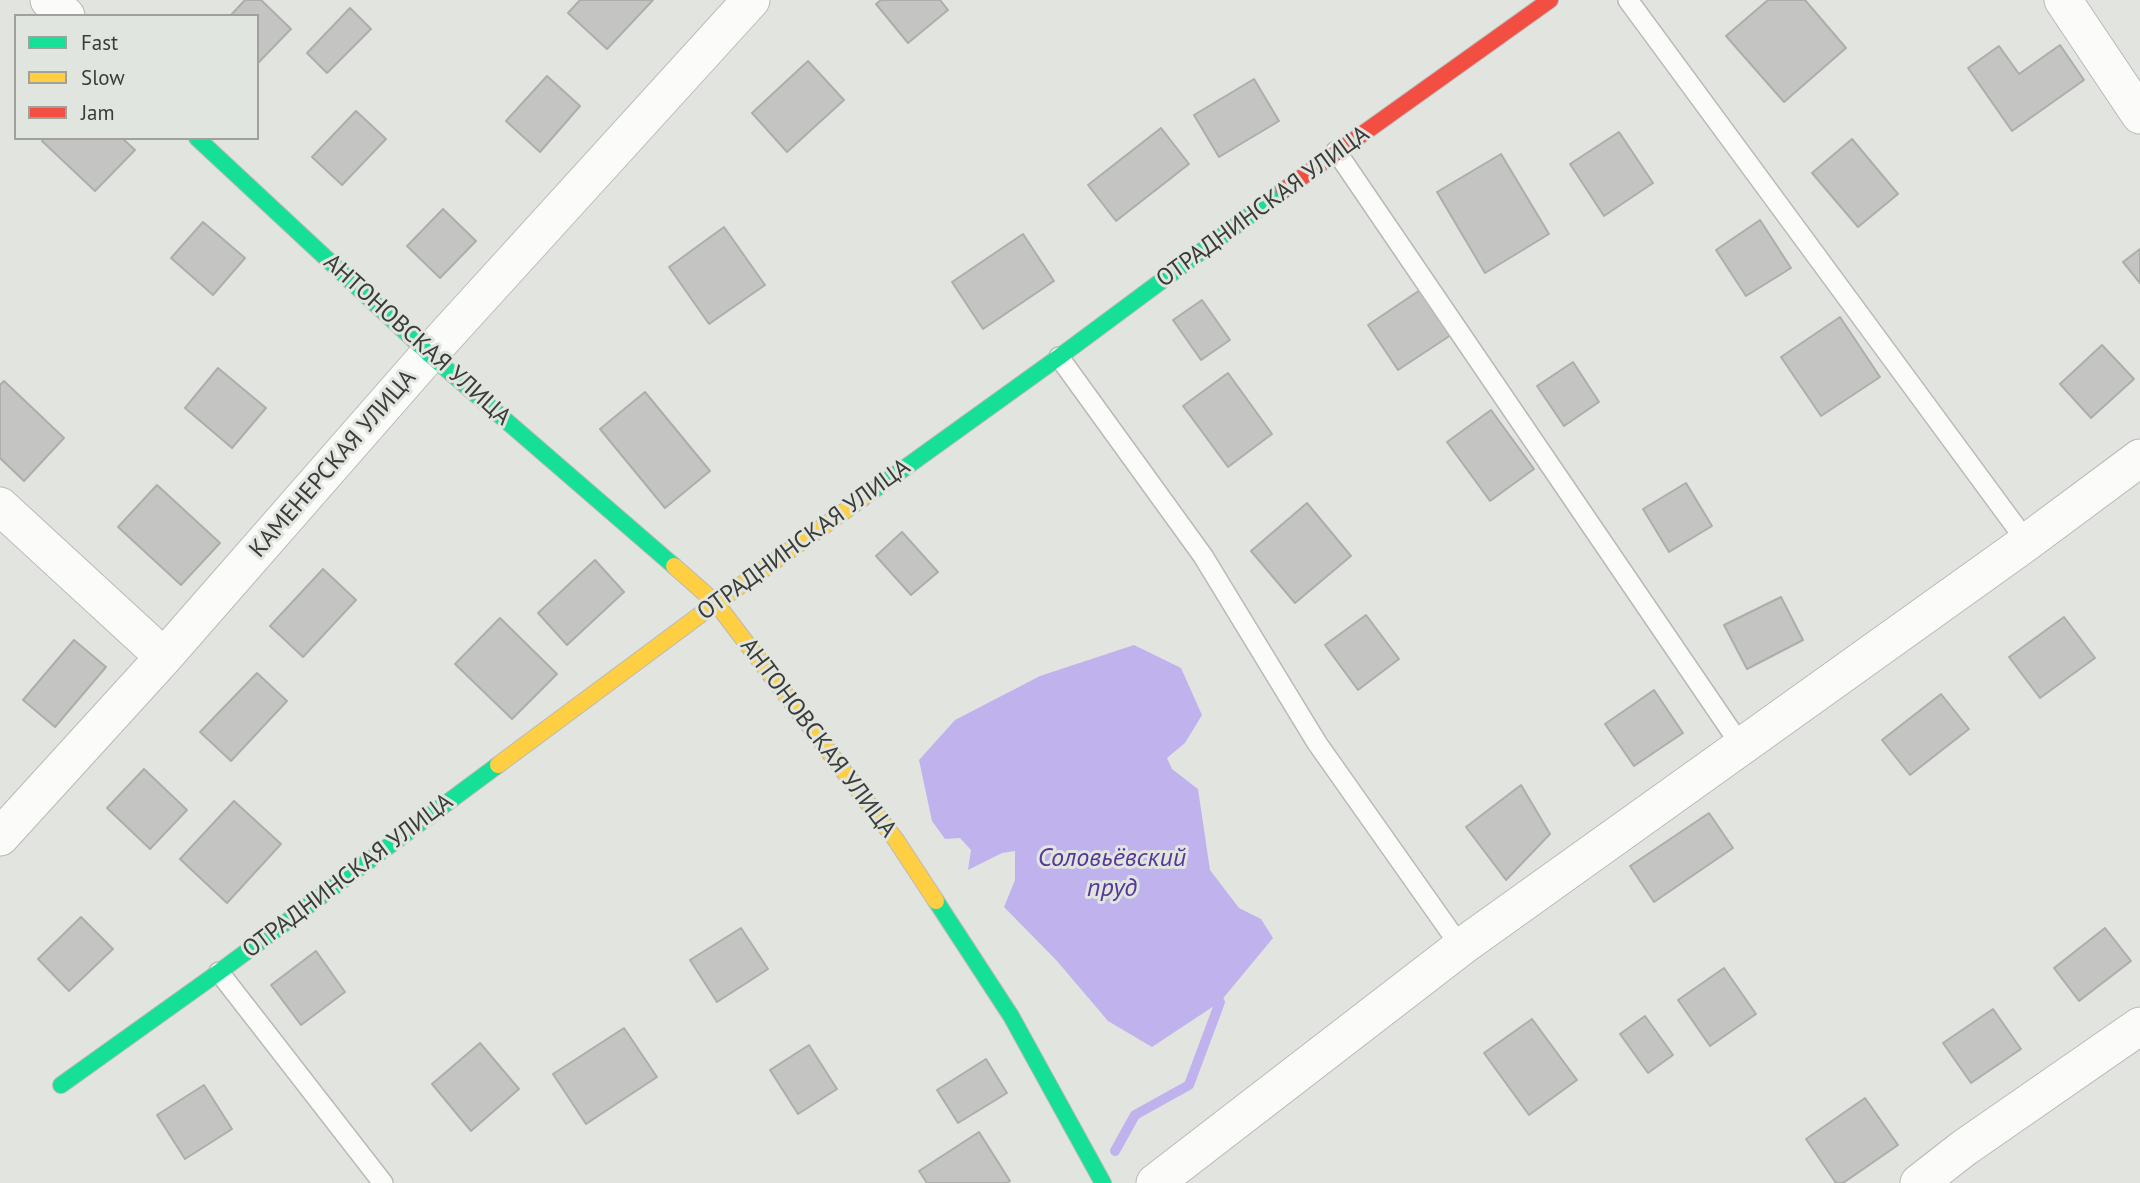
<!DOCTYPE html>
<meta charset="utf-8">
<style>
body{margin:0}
#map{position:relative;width:2140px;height:1183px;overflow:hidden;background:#e2e4e0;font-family:"PT Sans",sans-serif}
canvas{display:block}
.legend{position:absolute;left:14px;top:14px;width:245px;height:126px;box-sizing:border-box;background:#e1e5df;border:2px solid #9fa19d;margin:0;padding:9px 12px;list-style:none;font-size:21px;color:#3b3c3a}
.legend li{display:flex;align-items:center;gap:14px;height:35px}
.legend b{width:35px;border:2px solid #9fa19d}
</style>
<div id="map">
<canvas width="2140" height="1183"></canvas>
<ul class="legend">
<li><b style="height:9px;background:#16e098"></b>Fast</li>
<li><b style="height:9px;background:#ffcf43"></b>Slow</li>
<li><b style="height:9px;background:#f24e42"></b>Jam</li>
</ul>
</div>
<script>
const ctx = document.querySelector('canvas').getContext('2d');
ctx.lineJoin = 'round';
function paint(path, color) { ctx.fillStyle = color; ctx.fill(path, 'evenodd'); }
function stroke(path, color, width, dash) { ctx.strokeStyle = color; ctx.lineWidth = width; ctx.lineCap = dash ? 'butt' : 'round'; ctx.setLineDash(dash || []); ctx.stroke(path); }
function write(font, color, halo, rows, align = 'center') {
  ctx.font = font + ' "PT Sans",sans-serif'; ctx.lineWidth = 6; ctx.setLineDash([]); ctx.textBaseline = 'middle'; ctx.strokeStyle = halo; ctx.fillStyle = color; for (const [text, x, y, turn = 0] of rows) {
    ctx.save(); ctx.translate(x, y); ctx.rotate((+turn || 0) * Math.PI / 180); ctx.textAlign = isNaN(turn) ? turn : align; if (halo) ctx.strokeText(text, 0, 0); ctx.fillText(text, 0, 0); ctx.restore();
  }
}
paint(new Path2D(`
 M1134 645 1181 668 1202 715 1185 743 1167 758 1172 769 1198 789 1210 870 1239 908 1261 919 1273 938 1220 1002 1152 1047 1108 1021 1057 961 1004 907 1015 880V851L1002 853 968 870 971 850 960 838 945 839 932 821 919 760 955 720 1040 676Z`), '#c0b3ed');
stroke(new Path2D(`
 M1115 1151 1135 1115 1189 1085 1220 1002`), '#c0b3ed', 10);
const building = new Path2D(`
 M245 0H261L291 29 257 64V16H230Z
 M580 0H653L607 49 568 13Z
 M881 0H940L948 10 908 43 876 4Z
 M1768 0H1805L1846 48 1784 102 1726 36Z
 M350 8 371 29 327 73 307 53Z
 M2060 45 2084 80 2012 131 1968 68 1999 46 2019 74Z
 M808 61 844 100 787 152 752 113Z
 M547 76 580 106 540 152 506 121Z
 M1254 79 1279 121 1219 157 1194 115Z
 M356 111 386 139 342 185 312 157Z
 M1161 128 1189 164 1116 221 1088 185Z
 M1619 132 1653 183 1604 216 1570 164Z
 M44 138H122L135 150 95 191 42 141Z
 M1852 139 1898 194 1858 227 1812 173Z
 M1501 154 1549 234 1485 273 1437 192Z
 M443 209 476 241 440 278 407 246Z
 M1760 220 1791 268 1746 296 1716 250Z
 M203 222 245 258 213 295 171 258Z
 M724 227 765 285 709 324 669 267Z
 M1023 234 1054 281 983 329 952 282Z
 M2140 249V283L2123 262Z
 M1426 286 1457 331 1398 370 1368 325Z
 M1202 300 1230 340 1201 360 1173 320Z
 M1840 317 1880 377 1821 416 1781 357Z
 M2102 345 2134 379 2091 418 2060 384Z
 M1573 362 1599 402 1564 426 1537 386Z
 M218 368 266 408 232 448 185 408Z
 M1228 373 1272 434 1228 467 1183 406Z
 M4 381 64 438 24 481 0 458V385Z
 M645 392 710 471 665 508 600 429Z
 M1491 410 1534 469 1490 501 1447 442Z
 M1686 483 1712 526 1669 552 1643 509Z
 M157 485 220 543 181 585 118 527Z
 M1307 503 1351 556 1295 603 1251 551Z
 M902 532 938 572 911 595 876 556Z
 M595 560 624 592 567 645 538 613Z
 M323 569 356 600 303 657 270 626Z
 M1781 597 1803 640 1747 669 1724 625Z
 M1366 615 1399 659 1358 690 1325 645Z
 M2064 617 2095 658 2040 698 2009 657Z
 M500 618 557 674 512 719 455 664Z
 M74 640 106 667 55 727 23 700Z
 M257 673 287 701 231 761 200 732Z
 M1654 690 1683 733 1634 766 1605 724Z
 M1941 694 1969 729 1910 775 1882 740Z
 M144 769 187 810 150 849 107 808Z
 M1521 785 1550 834 1506 880 1466 827Z
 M234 801 281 844 227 903 180 859Z
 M1709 813 1733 848 1654 902 1630 866Z
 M81 917 113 949 69 991 38 959Z
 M741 928 768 969 717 1002 690 960Z
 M2105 928 2131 961 2079 1001 2054 968Z
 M316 951 345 992 301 1025 271 985Z
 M1724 968 1756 1014 1710 1046 1678 1000Z
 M1993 1009 2021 1049 1971 1083 1943 1043Z
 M1645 1016 1673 1055 1648 1073 1620 1034Z
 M1532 1019 1577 1080 1529 1115 1484 1053Z
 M624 1028 657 1077 586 1124 553 1074Z
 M480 1043 519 1089 471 1131 432 1084Z
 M809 1045 837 1089 798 1114 770 1070Z
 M986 1059 1007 1093 958 1123 937 1090Z
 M204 1085 232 1129 185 1159 157 1115Z
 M1865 1098 1898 1145 1843 1183H1836L1806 1139Z
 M979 1132 1010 1181 1007 1183H927L919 1171Z`);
paint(building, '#c4c5c3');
stroke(building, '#acaeab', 2);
const lane = new Path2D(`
 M1628 0 2027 542
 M1336 151 1742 747
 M1059 357 1203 556 1317 743 1461 947
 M219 972 383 1183`);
const street = new Path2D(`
 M49 0 66 16
 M2063 0 2140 115
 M0 506 164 657
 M0 837 164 657 429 354 751 0
 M1155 1183 1461 947 2027 542 2140 458
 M1919 1183 1964 1148 2140 1026`);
const fast = new Path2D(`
 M197 138 429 354 674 566
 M863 498 1059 357 1284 190
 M936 901 1011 1016 1103 1183
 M61 1085 219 972 498 765`);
const slow = new Path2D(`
 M674 566 716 603 896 840 936 901
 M498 765 716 603 863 498`);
const jam = new Path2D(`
 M1284 190 1550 0`);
stroke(lane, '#b9bab8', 22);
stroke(street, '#b9bab8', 39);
stroke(fast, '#b9bab8', 18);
stroke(slow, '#b9bab8', 18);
stroke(jam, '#b9bab8', 18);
stroke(lane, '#fbfbfa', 19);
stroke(street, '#fbfbfa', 37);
stroke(fast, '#16e098', 16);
stroke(slow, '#ffcf43', 16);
stroke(jam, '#f24e42', 16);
write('24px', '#3b3c3a', '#e1e5df', [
 ["ОТРАДНИНСКАЯ УЛИЦА",1263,207,-36],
 ["АНТОНОВСКАЯ УЛИЦА",417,340,42],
 ["КАМЕНЕРСКАЯ УЛИЦА",333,464,-49],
 ["ОТРАДНИНСКАЯ УЛИЦА",804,540,-36],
 ["АНТОНОВСКАЯ УЛИЦА",818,738,53],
 ["ОТРАДНИНСКАЯ УЛИЦА",348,876,-37]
]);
write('italic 26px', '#573798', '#e1e5df', [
 ["Соловьёвский",1112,859],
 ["пруд",1112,889]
]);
</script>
